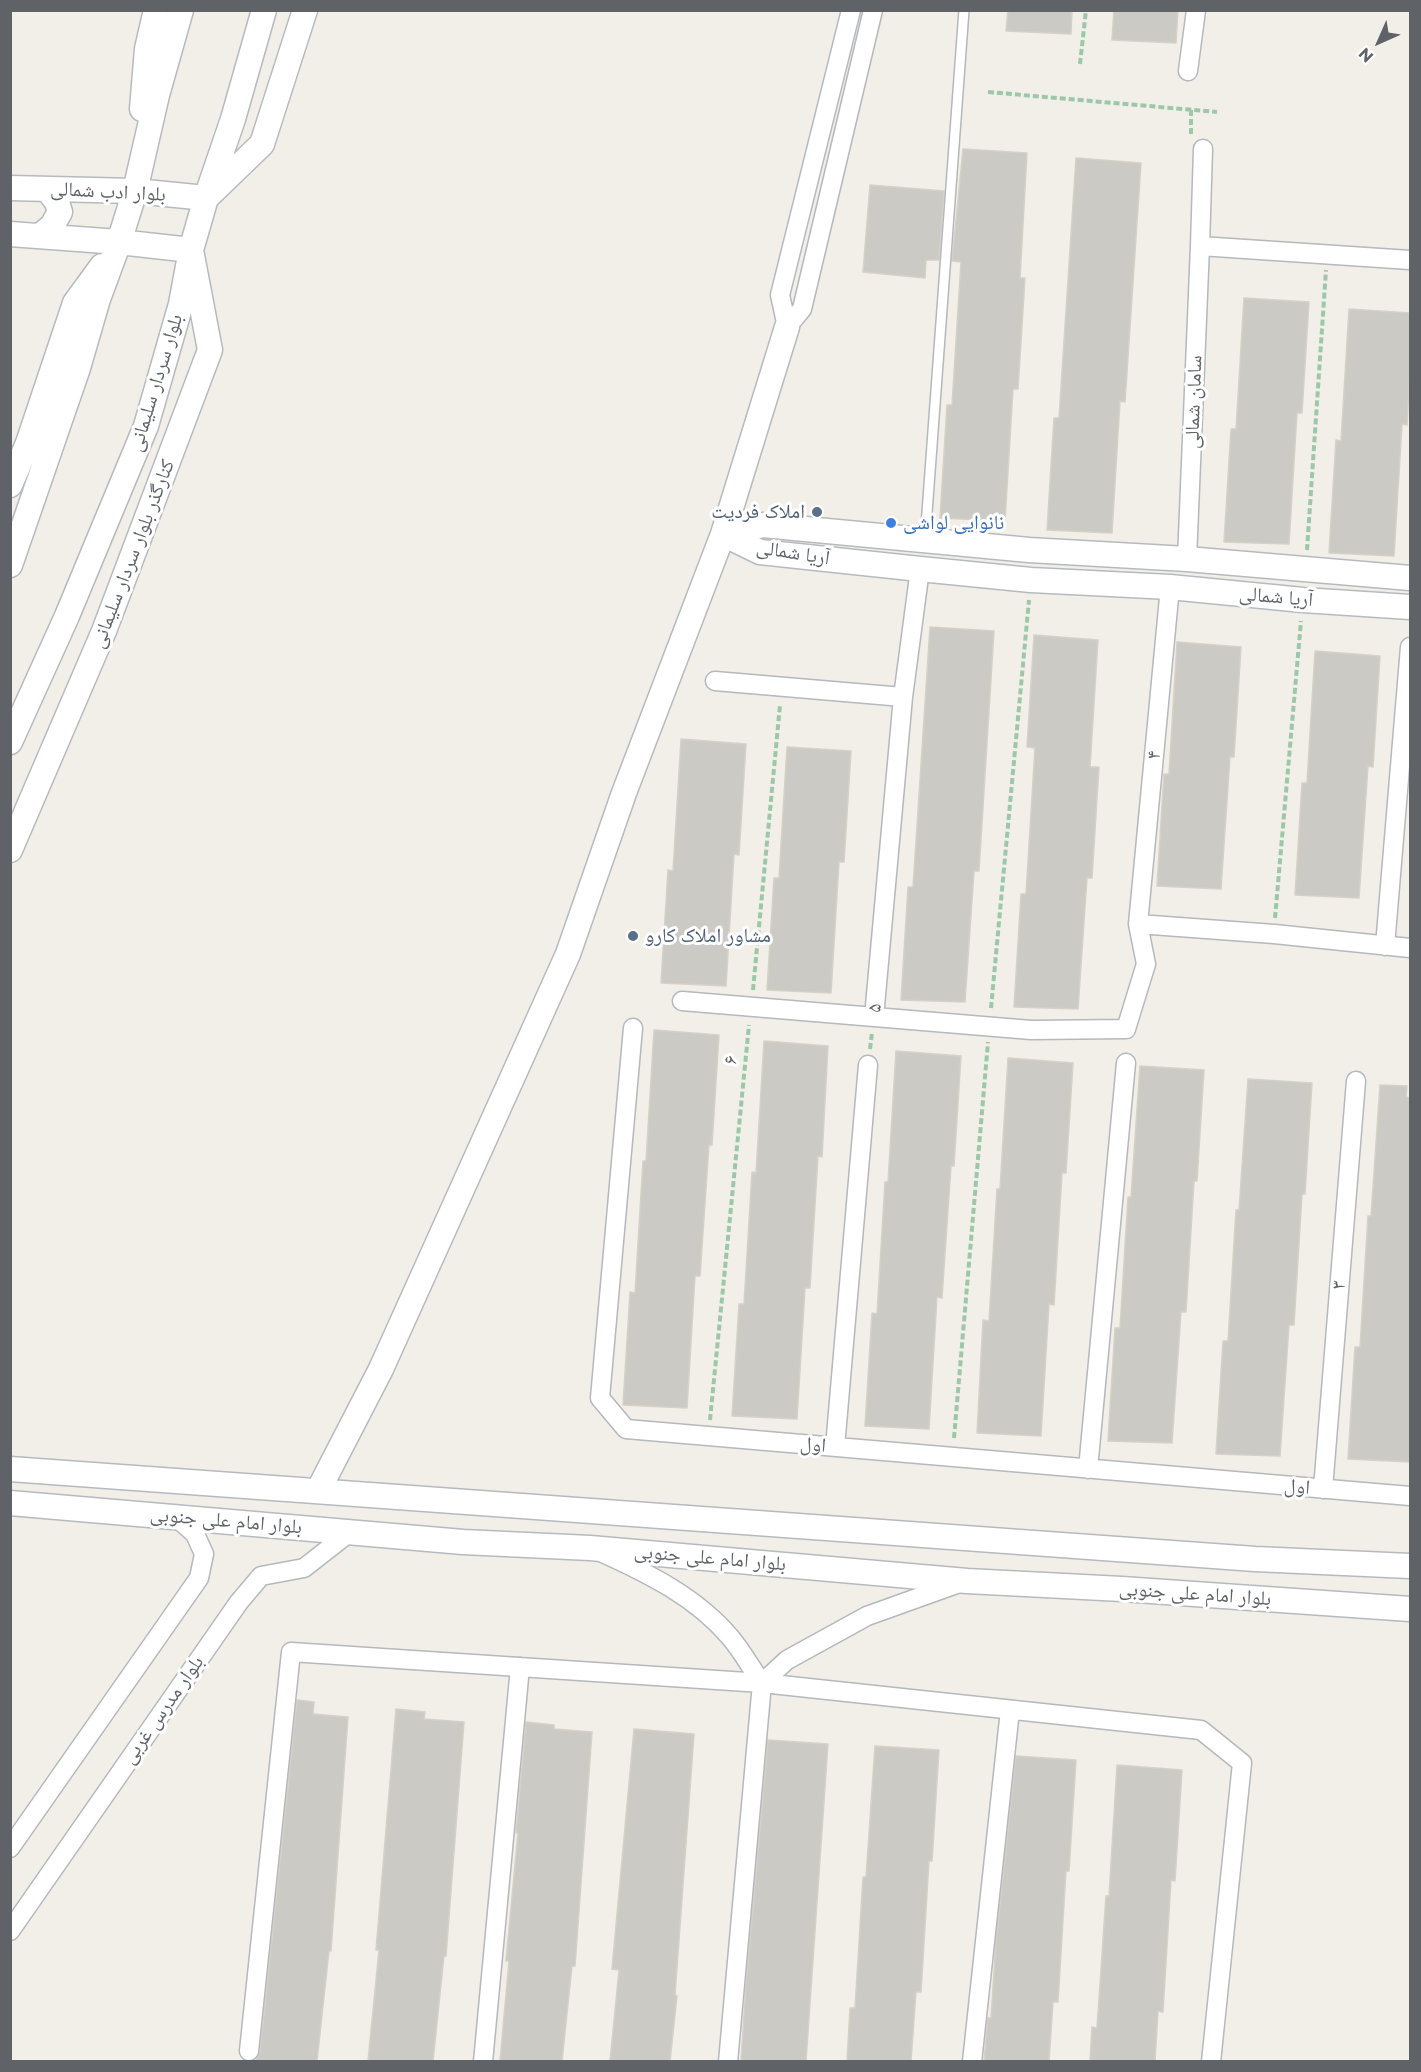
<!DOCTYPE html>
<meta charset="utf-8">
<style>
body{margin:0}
#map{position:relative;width:1421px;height:2072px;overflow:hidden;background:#f1efe8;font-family:Montserrat,sans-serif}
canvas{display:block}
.frame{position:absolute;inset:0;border:12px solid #5f6368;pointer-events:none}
.north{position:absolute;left:1349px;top:12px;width:60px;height:60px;-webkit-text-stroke:4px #fff;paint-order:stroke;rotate:225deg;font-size:16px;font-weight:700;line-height:24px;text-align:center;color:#5f6368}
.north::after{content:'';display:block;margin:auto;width:21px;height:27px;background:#5f6368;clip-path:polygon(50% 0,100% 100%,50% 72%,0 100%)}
</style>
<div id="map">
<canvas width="1421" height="2072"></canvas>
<div class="frame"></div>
<div class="north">N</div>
</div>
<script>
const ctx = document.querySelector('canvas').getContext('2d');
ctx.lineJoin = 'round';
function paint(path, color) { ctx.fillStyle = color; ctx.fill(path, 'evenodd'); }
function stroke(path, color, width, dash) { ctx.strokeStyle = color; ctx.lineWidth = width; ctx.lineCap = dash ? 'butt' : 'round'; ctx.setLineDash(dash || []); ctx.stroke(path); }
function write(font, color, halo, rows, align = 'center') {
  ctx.font = font + ' Montserrat,"Noto Naskh Arabic",sans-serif'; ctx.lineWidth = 6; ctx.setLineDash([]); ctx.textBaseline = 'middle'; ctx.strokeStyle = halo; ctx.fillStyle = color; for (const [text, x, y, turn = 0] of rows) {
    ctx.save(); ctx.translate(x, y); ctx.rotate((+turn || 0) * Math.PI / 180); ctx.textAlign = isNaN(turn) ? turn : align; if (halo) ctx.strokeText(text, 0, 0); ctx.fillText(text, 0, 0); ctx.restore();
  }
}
const building = new Path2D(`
 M1008 10H1072L1071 34 1006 31Z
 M1114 10H1178L1176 43 1112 40Z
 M963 149 1027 153 1020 278H1025L1018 389H1013L1005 521 940 518 947 405H952L961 262 952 261Z
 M1076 158 1141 163 1125 402 1120 401 1112 533 1047 530 1054 418H1059Z
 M870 185 944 191 939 260H926L925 278 863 272Z
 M1244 298 1309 302 1302 413H1297L1289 544 1224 542 1231 429H1236Z
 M1349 309 1410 313V371L1407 425 1402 424 1394 556 1329 553 1336 440 1341 441Z
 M930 627 994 631 979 871H974L965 1002 901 1000 908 887H913Z
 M1034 635 1098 640 1090 767H1099L1092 878H1087L1078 1009 1014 1007 1021 894H1026L1035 748 1027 747Z
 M1177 642 1241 647 1234 757H1230L1221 889 1157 886 1164 774H1169Z
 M1315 651 1380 656 1373 767 1368 766 1359 898 1295 895 1302 783H1307Z
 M681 739 746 744 739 855 734 854 726 986 661 983 668 870 673 871Z
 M787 747 851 751 844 862H839L831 993 767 990 774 878H779Z
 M654 1030 719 1035 712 1145H709L700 1276H695L687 1408 623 1405 630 1292 635 1293 643 1161H646Z
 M764 1041 828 1046 822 1157 818 1156 810 1288H805L797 1419 732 1416 739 1304H744L752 1172 756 1173Z
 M896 1051 961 1056 954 1166H951L942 1298 937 1297 929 1429 865 1426 872 1313 877 1314 885 1182H888Z
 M1008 1058 1073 1063 1066 1173H1062L1054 1305 1049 1304 1041 1436 977 1433 983 1320 989 1321 997 1189H1000Z
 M1140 1066 1204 1070 1197 1181H1194L1186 1312H1181L1172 1443 1108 1441 1115 1328H1120L1128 1197H1131Z
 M1248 1079 1312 1083 1305 1194H1302L1294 1325H1289L1280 1456 1216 1454 1223 1341H1228L1236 1210H1239Z
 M1380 1085 1407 1086 1406 1097 1410 1098V1462L1348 1459 1355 1347H1360L1368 1216H1371Z
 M297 1700 314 1702 313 1714 348 1717 331 1951H329L317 2061H256L260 2052Z
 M396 1709 425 1712 424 1719 464 1722 446 1956H444L433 2061H368L379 1950H376Z
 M526 1722 554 1725V1729L592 1732 575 1966H572L562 2061H500L509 1961H506L518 1833H516Z
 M634 1729 694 1734 675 1995 677 1996 670 2061H610L619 1970 612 1969Z
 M768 1740 828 1744 806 2061H741L746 1985Z
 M875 1746 939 1750 932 1861H929L921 1992H916L911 2061H847L850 2008H855L863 1877H866Z
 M1016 1756 1076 1760 1069 1871H1066L1058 2002H1053L1049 2061H984L988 2018H991L996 1941Z
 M1117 1765 1182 1770 1175 1881 1171 1880 1163 2012 1158 2011 1155 2061H1090L1092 2027 1097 2028 1106 1896H1109Z`);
paint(building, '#cccac5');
stroke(building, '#d6d1c6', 1.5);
const lane = new Path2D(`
 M925 540 964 10`);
const street = new Path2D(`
 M1188 71 1196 10
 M1203 149 1200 246 1410 260
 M787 327 802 309 873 10
 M787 327 780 295 851 10
 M1187 559 1200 246
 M715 681 903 697
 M1138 924 1170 587
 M1385 946 1410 647
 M682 1001 1031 1030 1126 1029 1146 964 1138 924 1274 934 1410 948
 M874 1017 903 697 920 569
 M633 1028 600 1398 626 1429 1410 1496
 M835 1447 868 1065
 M1088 1469 1126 1063
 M1323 1489 1356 1081
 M603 1553C649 1574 696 1597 730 1637 742 1651 751 1668 762 1683L728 2062
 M762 1683 787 1660 867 1616 962 1582
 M10 1848 199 1578 204 1554 195 1534 177 1518
 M10 1931 239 1602 261 1576 304 1568 350 1532
 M249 2051 291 1652 762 1683 1201 1730 1242 1763 1211 2062
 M483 2062 520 1667
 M972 2062 1010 1710`);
const secondary = new Path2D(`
 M142 109 147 49 156 10
 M10 188 135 191 206 198 262 144 305 10
 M10 234 119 242 191 250 210 350 104 631 10 850
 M41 235 52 226 60 212 57 202 47 189
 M10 485 28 443 75 303 102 266
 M723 534 760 552 920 569 1031 580 1170 587 1303 600 1410 607
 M723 534 763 525 1029 550 1187 559 1410 578
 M10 565 78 368 98 299 119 242 135 191 157 95 181 10
 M10 742 67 616 146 426 181 304 191 250 206 198 233 119 264 10
 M10 1469 1255 1559 1410 1566
 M318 1491 381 1369 568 954 624 793 723 534 787 327
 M10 1503 463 1542 590 1548 967 1581 1122 1589 1410 1609`);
stroke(lane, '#b5b8bc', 12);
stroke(street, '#b5b8bc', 21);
stroke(secondary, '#b6babf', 27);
stroke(new Path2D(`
 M1080 64 1086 10
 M988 92 1217 112
 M1191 110V136
 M1307 550 1326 270
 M1275 918 1301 621
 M753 990 780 705
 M991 1008 1029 600
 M870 1049 872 1033
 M710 1420 749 1025
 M954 1438 988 1042`), '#9cc7a9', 4, [6, 3]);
stroke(lane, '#fff', 9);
stroke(street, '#fff', 18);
stroke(secondary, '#fff', 24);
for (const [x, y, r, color] of [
 [817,512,6,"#5c6f8a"],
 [891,523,6,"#3f7fe0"],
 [633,936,6,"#5c6f8a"]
]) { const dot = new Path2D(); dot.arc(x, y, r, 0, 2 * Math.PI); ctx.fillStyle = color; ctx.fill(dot); stroke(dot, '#fff', 2); }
write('20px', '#5f6368', '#fff', [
 ["بلوار ادب شمالی",108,192,3],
 ["بلوار سردار سلیمانی",156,383,-73],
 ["سامان شمالی",1194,402,-88],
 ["آریا شمالی",793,553,9],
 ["کنارگذر بلوار سردار سلیمانی",133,554,-69],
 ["آریا شمالی",1276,597,5],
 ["۴",1154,755,-85],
 ["۵",875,1008,-84],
 ["۶",731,1060,-84],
 ["۳",1339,1285,-85],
 ["اول",813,1445,5],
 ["اول",1297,1487,5],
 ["بلوار امام علی جنوبی",226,1521,5],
 ["بلوار امام علی جنوبی",710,1558,5],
 ["بلوار امام علی جنوبی",1195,1594,4],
 ["بلوار مدرس غربی",163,1710,-55]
]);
write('20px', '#4e5e75', '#fff', [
 ["املاک فردیت",805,512],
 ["مشاور املاک کارو",645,936,"left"]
], 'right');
write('20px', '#366cbe', '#fff', [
 ["نانوایی لواشی",903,523]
], 'left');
</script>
